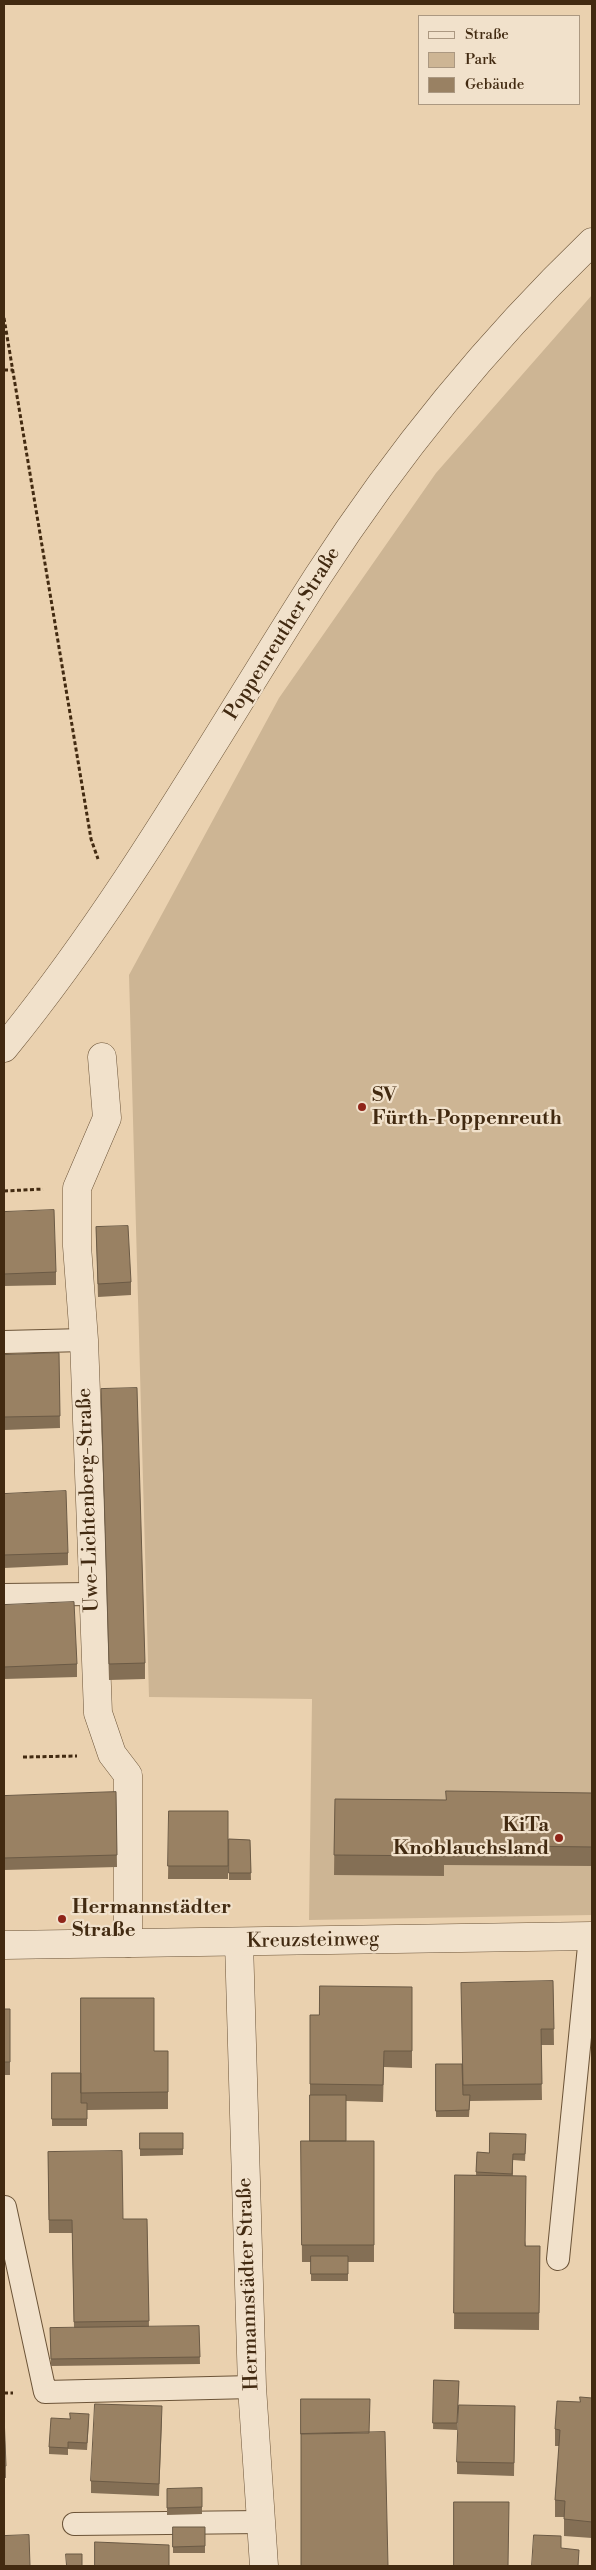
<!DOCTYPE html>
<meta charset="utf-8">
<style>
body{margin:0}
#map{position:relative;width:596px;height:2570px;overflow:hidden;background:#ead1af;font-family:"Libre Bodoni",serif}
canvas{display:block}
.frame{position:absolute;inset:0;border:5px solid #422a11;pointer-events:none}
.legend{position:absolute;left:418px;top:15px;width:162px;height:90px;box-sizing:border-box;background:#f1e1cb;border:1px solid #ab9881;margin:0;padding:6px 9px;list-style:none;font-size:15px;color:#422a11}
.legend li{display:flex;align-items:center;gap:10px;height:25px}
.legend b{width:25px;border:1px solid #ab9881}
</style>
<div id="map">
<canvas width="596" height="2570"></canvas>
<div class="frame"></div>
<ul class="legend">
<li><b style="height:6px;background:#f1e1cb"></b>Straße</li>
<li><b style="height:14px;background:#cdb594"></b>Park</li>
<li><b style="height:14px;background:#998163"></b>Gebäude</li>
</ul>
</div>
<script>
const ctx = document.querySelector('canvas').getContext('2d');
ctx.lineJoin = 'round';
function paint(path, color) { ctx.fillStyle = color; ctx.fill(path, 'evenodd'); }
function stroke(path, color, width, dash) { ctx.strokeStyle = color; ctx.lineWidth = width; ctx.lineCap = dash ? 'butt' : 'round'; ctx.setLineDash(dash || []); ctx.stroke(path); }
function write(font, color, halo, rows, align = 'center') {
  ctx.font = font + ' "Libre Bodoni",serif'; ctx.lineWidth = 4.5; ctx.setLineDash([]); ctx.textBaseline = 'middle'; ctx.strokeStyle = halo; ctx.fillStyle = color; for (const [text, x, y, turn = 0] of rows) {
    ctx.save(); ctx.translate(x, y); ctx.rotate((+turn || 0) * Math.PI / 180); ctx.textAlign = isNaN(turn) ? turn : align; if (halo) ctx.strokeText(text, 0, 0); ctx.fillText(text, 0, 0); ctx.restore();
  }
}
paint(new Path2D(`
 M592 295V1915L309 1920 312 1699 149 1697 129 975 279 698 436 473Z`), '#cdb594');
const service = new Path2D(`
 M4 1342 84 1340
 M4 1595 92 1594
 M5 2207 45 2392 252 2387
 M558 2259 590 1936
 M74 2524 261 2522`);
const minor = new Path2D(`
 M102 1057 107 1118 77 1188V1246L84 1340 98 1713 112 1754 128 1775V1943
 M239 1942 252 2387 264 2566`);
const tertiary = new Path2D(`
 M4 1048C124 901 216 735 318 576 397 454 488 342 592 242
 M4 1945 592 1936`);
stroke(service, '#6c5438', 24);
stroke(minor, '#6c5438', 29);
stroke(tertiary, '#6c5438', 29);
stroke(new Path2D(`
 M4 318 91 839 98 859
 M4 370H13
 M4 1191 43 1189
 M23 1757 77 1756
 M4 2393H13`), '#422a11', 3, [4, 2.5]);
stroke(service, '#f1e1cb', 22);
stroke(minor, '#f1e1cb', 28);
stroke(tertiary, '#f1e1cb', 28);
paint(new Path2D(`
 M4 1212 56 1272V1285L4 1286Z
 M96 1227 131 1282V1295L98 1297Z
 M59 1353 60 1428 4 1430V1355Z
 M101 1389 145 1663V1679L109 1680Z
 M4 1494 68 1553V1565L4 1568Z
 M4 1605 77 1664V1677L4 1679Z
 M116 1792 117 1867 4 1870V1796Z
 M592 1793V1866L444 1865V1876L334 1875 335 1799 446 1800Z
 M169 1811H228V1879H168Z
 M229 1839 250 1840 251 1880H229Z
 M553 1981 554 2045H541L542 2100 470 2101 469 2117H436V2064H462Z
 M412 1987V2068L384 2067 383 2102 346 2101V2141H374V2262H348V2281H311V2262H302L301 2141H310V2015H319Z
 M81 1998 154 2051H168V2109L87 2110V2126H52V2073H81Z
 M4 2009H10V2075H4Z
 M140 2133H183V2155L140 2156Z
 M526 2141 525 2161 513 2160V2175L526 2246H540L539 2330 454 2329 455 2175H476L477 2152 489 2153Z
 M48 2152 123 2219H147L149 2327 199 2326 200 2364 51 2366 50 2328H74L72 2233H49Z
 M434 2380 459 2381 457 2430 433 2429Z
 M592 2398V2538L564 2536V2517H555V2500L559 2446H555V2429L580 2402Z
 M515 2406 514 2476 457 2474V2462Z
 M4 2415 6 2466V2478H4Z
 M162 2419 159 2496 91 2493V2481Z
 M89 2420 87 2450 68 2449V2455L49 2454V2447Z
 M202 2488V2514L167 2515V2489Z
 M173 2527H205V2553H173Z`), '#846f55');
const building = new Path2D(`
 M54 1210 56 1272 4 1274V1212Z
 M128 1226 131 1282 98 1284 96 1227Z
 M59 1353 60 1416 4 1417V1355Z
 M137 1388 145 1663 109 1664 101 1389Z
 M66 1491 68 1553 4 1555V1494Z
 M74 1602 77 1664 4 1667V1605Z
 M446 1791 592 1793V1847L444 1845V1856L334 1855 335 1799 446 1800Z
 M116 1792 117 1855 4 1858V1796Z
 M169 1811H228V1866H168Z
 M229 1839 250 1840 251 1873H229Z
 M553 1981 554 2029H541L542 2084 463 2085 461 1983Z
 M320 1986 412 1987V2051H384L383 2085 310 2084V2015H319Z
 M81 1998H154V2051H168V2092L81 2093Z
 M4 2009H10V2062H4Z
 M436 2064H462L463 2095H470L469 2110 436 2111Z
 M52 2073H81V2103H87V2119H52Z
 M310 2095H346V2141H310Z
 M140 2133H183V2149H140Z
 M490 2133 526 2134 525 2154H513L512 2174 476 2172 477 2152 489 2153Z
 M301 2141H374V2245H302Z
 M122 2151 123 2219H147L149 2321 74 2322 72 2220H49L48 2152Z
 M455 2175 526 2176 525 2246H540L539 2313H454Z
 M311 2256H348V2274H311Z
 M199 2326 200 2357 51 2359 50 2328Z
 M434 2380 459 2381 457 2423H433Z
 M580 2397 592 2398V2522L564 2519 565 2501 555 2500 560 2430 555 2429 557 2401 580 2402Z
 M301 2399H370L369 2433 301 2434Z
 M95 2404 162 2406 159 2484 91 2481Z
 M459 2405 515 2406 514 2463 457 2462Z
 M70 2413 89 2414 87 2443 68 2442V2448L49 2447 51 2418 70 2419Z
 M4 2415 6 2466H4Z
 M385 2432 388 2566H301V2434Z
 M202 2488V2507L167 2508V2489Z
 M454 2502H509L508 2566H454Z
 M173 2527H205V2546L173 2547Z
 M29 2535 30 2566H4V2536Z
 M534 2535 561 2536V2548L579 2550 578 2566H532Z
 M95 2542 169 2545V2566H95Z
 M66 2554H82V2566H67Z`);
paint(building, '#998163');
stroke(building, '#6b5a45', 1);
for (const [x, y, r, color] of [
 [362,1107,5,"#8f2418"],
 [559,1838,5,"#8f2418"],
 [62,1919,5,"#8f2418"]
]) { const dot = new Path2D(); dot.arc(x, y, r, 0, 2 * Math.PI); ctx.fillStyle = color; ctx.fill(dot); stroke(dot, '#f1e1cb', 2); }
write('20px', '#422a11', '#f1e1cb', [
 ["Poppenreuther Straße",283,634,-58],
 ["Uwe-Lichtenberg-Straße",89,1500,-92],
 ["Kreuzsteinweg",313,1941,-1],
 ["Hermannstädter Straße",249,2284,-92]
]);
write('bold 20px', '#422a11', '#f1e1cb', [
 ["SV",372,1096],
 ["Fürth-Poppenreuth",372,1119],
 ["KiTa",549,1826,"right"],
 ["Knoblauchsland",549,1849,"right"],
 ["Hermannstädter",72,1908],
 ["Straße",72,1931]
], 'left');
</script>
